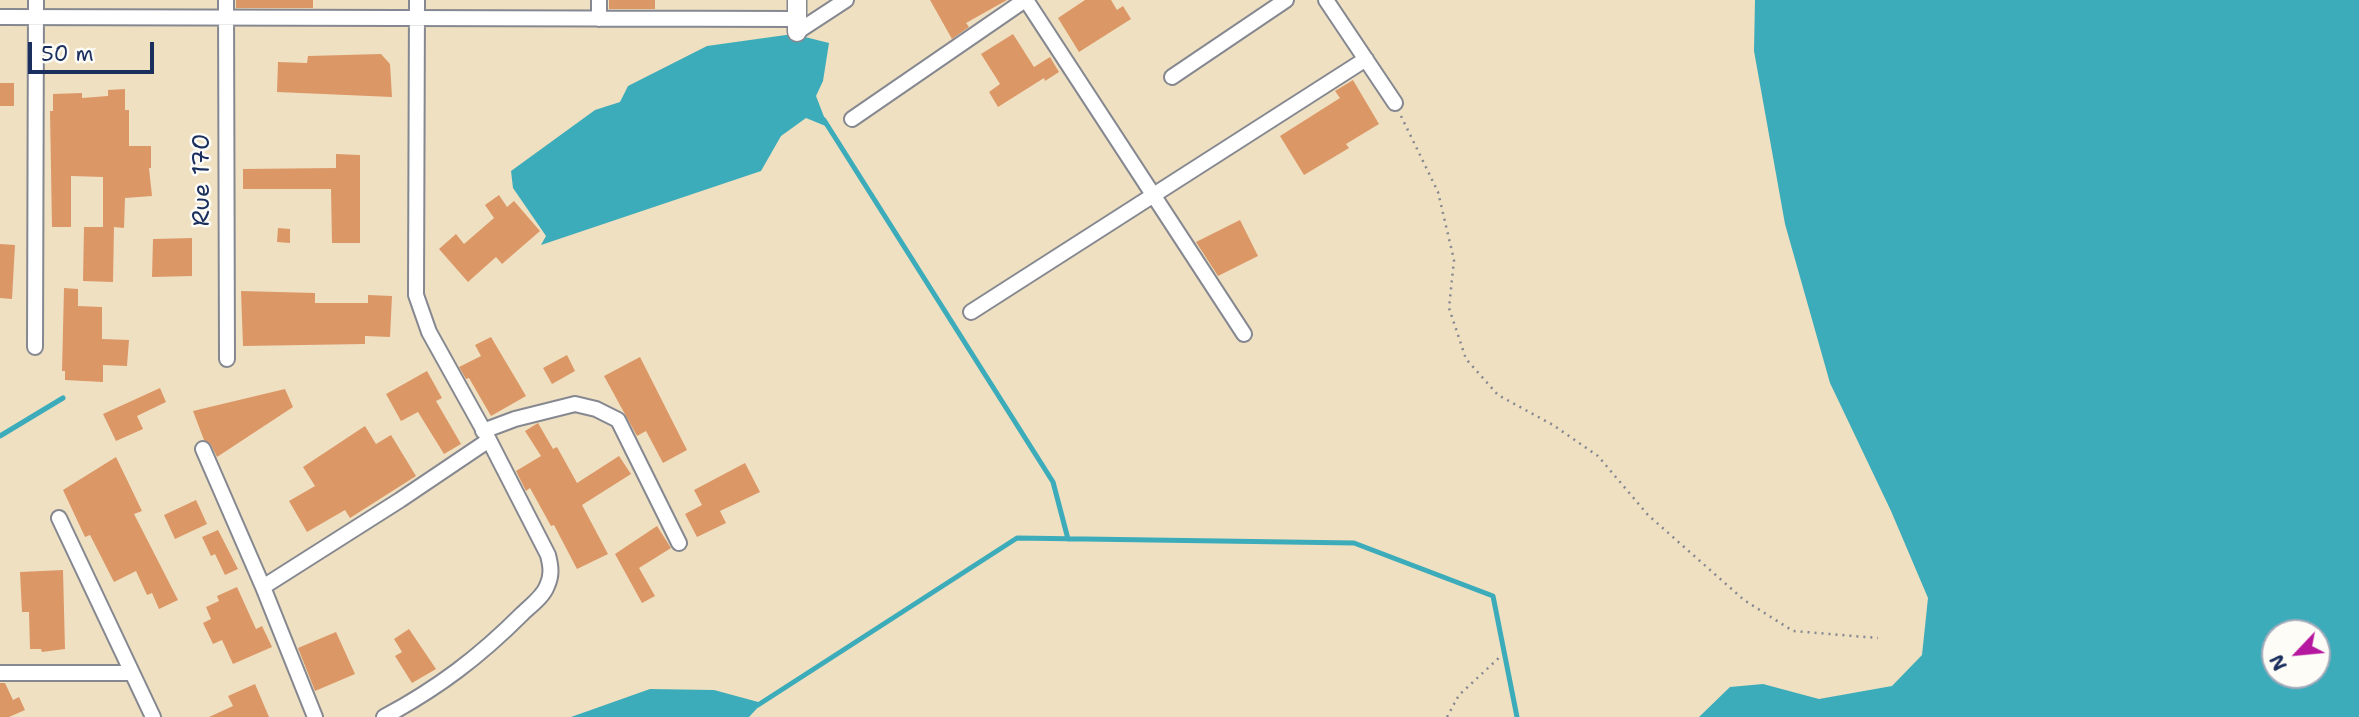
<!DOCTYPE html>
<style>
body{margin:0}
#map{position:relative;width:2359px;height:717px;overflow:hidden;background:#efe0c1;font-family:"Shantell Sans",sans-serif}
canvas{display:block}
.north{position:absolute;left:2261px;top:619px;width:70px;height:70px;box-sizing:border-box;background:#fdfcf7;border:2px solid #a3aaba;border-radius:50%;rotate:244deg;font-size:19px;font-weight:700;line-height:28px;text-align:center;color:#1b2f5e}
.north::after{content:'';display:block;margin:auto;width:24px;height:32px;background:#b5179e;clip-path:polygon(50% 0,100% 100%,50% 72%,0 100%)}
.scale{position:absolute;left:28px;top:42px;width:126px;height:32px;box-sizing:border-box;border:4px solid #1b2f5e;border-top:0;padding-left:9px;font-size:21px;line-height:24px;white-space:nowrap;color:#1b2f5e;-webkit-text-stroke:5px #fdfcf7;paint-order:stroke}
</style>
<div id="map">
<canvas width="2359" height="717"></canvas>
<div class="north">N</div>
<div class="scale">50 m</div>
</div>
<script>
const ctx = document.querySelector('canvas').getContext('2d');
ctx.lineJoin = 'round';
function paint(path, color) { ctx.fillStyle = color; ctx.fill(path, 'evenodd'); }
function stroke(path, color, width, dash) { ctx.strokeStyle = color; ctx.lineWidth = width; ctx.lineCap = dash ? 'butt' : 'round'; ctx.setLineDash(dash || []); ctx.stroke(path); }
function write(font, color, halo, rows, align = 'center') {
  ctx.font = font + ' "Shantell Sans",sans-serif'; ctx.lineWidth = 5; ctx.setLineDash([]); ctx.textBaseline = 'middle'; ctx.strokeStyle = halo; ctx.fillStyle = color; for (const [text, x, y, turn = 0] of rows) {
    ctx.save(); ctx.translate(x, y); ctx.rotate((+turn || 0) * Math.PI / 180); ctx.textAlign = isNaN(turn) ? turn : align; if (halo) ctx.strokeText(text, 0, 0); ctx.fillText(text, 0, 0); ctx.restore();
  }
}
paint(new Path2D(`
 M1755 0H2359V717H1699L1730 687 1763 684 1819 699 1892 686 1922 655 1928 598 1891 511 1830 383 1785 224 1754 51ZM2275 633H2317V675H2275Z
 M793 34 829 43 823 81 816 96 828 127 806 118 781 136 761 171 541 245 546 236 513 188 511 171 595 110 620 102 628 86 707 46Z
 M650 689 714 690 762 703 749 717H571Z`), '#3dacba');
stroke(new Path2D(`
 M824 120 1053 482 1068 539
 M0 436 63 398
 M758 705 1017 538 1354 543 1493 596 1517 717`), '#3dacba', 5);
paint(new Path2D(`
 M236 0H313V8H236Z
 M609 0H655V9H609Z
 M930 0H1007L966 23 969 27 952 39Z
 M1085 0H1111L1117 10 1123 6 1131 19 1079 52 1058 18Z
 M1013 34 1034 67 1050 57 1059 72 1045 81 1044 78 998 107 989 92 1000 84 981 54Z
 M381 54 390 64 392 97 277 92 278 62 307 63 308 56Z
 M1353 80 1379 124 1346 144 1349 148 1304 175 1280 136 1340 98 1335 91Z
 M0 83H14V106H0Z
 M125 89V110H129V146H151V168H149L152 196 125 198 124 228 114 227 113 282 83 281 84 227H103V177L71 176V227H52L50 111H53V94L82 93V98L108 96V90Z
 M336 154 360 155V243H332L331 189H243V169L336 168Z
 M499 195 507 207 514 201 540 231 502 264 496 257 468 282 439 249 456 234 464 244 494 218 485 205Z
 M1240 220 1258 256 1218 276 1196 242Z
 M278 228 290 229V243L277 242Z
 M192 238V276L152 277 153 239Z
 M0 244 15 245 12 299 0 298Z
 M64 288 78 289V306L102 307V339L129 340 127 366 103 365V382L65 380V371H62Z
 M241 291 315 293V303H368V295L392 296 390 337 365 336V344L243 346Z
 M491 337 526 396 491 416 469 378 466 379 459 367 481 356 475 345Z
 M567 355 575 371 552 384 543 368Z
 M640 357 687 450 663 463 646 431 637 436 604 376Z
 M427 371 442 398 436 401 461 444 444 454 418 412 401 421 386 394Z
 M160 388 166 402 137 416 143 429 116 441 103 414Z
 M285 389 293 407 217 457 211 445 204 440 193 411Z
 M538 423 553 449 557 447 577 483 619 456 631 474 582 505 608 554 577 569 554 525 551 526 530 488 526 491 516 471 541 456 525 431Z
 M365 426 376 444 391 435 416 476 350 518 345 510 307 532 289 501 315 486 303 467Z
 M116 457 142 511 134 514 178 600 159 609 152 593 147 595 136 571 114 582 90 535 85 537 63 490Z
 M745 463 760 492 720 511 726 523 697 537 685 514 702 505 694 490Z
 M196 500 207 524 175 539 164 515Z
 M657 526 671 548 639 568 655 596 642 603 615 554Z
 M218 530 238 569 225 575 215 554 211 556 202 537Z
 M63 570 65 649 42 652 41 649H30L29 612H22L20 572Z
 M237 587 256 629 262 626 272 647 233 664 222 640 213 644 203 623 211 619 206 607 219 601 217 596Z
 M409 629 436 669 412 683 395 656 402 652 394 639Z
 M336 632 355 674 315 691 298 648Z
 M0 683H5L13 700 19 697 25 710 9 717H0Z
 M255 684 269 717H209L233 706 228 696Z`), '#dc9767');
const minor = new Path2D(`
 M226 0 227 359
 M1026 0 1244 334
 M1326 0 1395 103
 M0 17 797 19
 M599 19V0
 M797 32 846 0
 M1172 77 1286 0
 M852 119 1025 0
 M971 312 1366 59
 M35 347 36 0
 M483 431 515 419 575 404 596 409 618 420 679 543
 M203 449 263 587 315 717
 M59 518 153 717
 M263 587 400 500 489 440
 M0 673H132
 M384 717C438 688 479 657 522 614 530 606 543 597 547 586 552 575 551 567 548 555L489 440 429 332 416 295 417 0`);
const tertiary = new Path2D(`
 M797 32V0`);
stroke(minor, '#858890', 18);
stroke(tertiary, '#858890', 21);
stroke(new Path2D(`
 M1401 116 1438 192 1454 260 1449 308 1466 359 1498 395 1553 425 1598 456 1648 515 1744 600 1793 631 1878 638
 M1447 717 1459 695 1502 655`), '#858890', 2.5, [2, 5]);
stroke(minor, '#fff', 14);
stroke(tertiary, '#fff', 18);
write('24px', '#1b2f5e', '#fdfcf7', [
 ["Rue 170",203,180,-90]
]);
</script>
